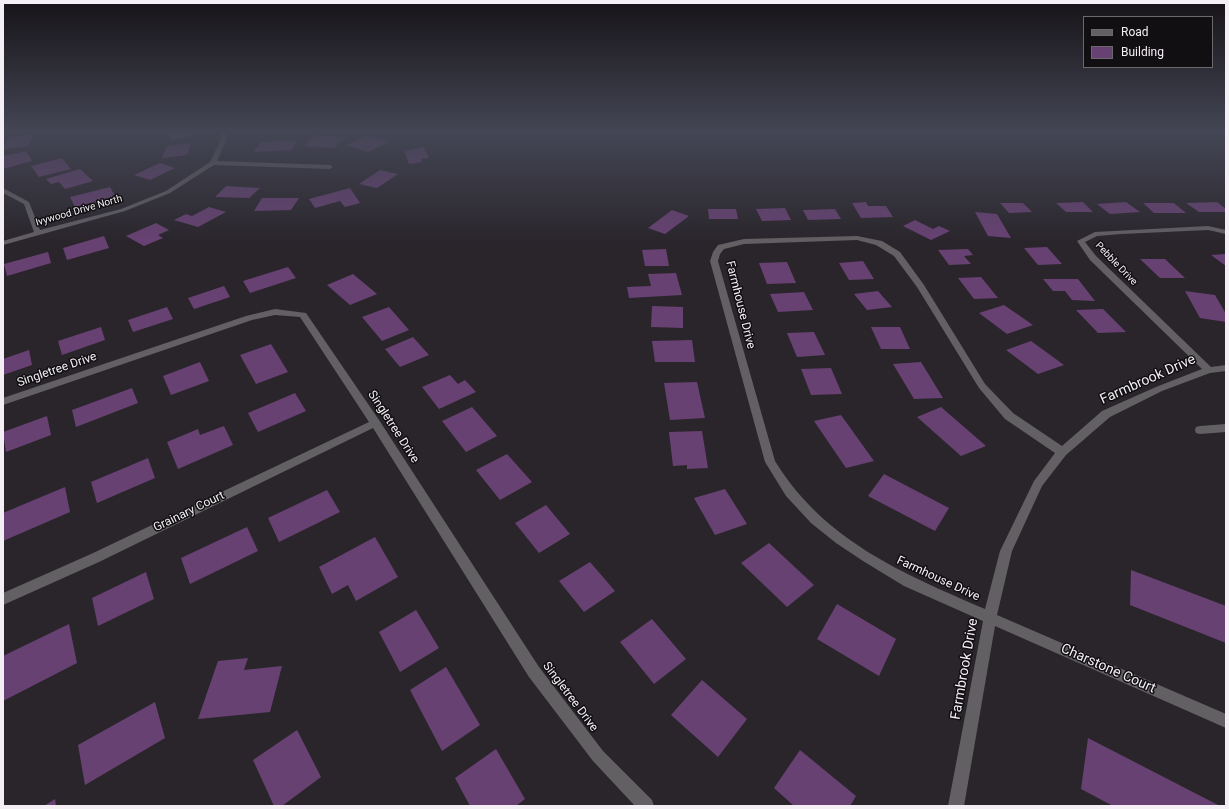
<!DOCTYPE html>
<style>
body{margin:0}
#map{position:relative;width:1229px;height:809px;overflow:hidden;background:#2a252b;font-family:Roboto,sans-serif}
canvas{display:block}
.frame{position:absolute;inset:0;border:4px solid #f3eff4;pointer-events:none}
.legend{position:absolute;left:1083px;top:16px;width:130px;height:52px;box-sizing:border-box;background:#110f12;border:1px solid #6b696c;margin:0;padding:5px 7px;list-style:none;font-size:12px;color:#f3eff4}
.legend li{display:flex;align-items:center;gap:8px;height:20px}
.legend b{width:20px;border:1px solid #6b696c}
</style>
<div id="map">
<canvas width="1229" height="809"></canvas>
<div class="frame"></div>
<ul class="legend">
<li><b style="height:5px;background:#636064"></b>Road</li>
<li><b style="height:11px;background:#684173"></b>Building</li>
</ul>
</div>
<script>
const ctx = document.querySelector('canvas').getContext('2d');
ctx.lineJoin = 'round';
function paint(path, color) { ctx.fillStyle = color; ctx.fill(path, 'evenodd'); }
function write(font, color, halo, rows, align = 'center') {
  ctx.font = font + ' Roboto,sans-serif'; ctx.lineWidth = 3; ctx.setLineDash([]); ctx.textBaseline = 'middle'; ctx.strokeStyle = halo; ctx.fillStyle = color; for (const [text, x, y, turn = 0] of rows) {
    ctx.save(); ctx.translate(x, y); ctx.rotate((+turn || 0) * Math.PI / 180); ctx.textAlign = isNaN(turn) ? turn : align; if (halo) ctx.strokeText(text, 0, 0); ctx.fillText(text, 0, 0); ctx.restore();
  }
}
paint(new Path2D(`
 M167 132H192L194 135 171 140Z
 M34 134 28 146 3 149 8 137Z
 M316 135 346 137 334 148 304 146Z
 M368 135 389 142 368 152 346 145Z
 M297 141 291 150 254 152 261 142Z
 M191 143 187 155 162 158 167 146Z
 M424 147 429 158 421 159 422 162 409 164 404 151Z
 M26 151 32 161 3 169V156Z
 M62 158 71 169 39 177 31 166Z
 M160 163 175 168 150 180 134 175Z
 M80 169 93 181 65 189 59 182 51 184 46 179Z
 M380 170 398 174 377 188 359 184Z
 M226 186 260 188 249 198 215 197Z
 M110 187 115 196 75 207 70 197Z
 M350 188 360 203 345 207 340 201 315 208 309 199Z
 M262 198H299L291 210 254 211Z
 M866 202 868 206H886L893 217 861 218 852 203Z
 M1083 202 1093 212H1066L1056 203Z
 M1126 202 1140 212 1110 214 1097 204Z
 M1217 202 1226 209V212H1199L1186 203Z
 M1000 203H1023L1032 212 1009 213Z
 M1143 203H1174L1186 213H1154Z
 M209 207 226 212 198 227 174 220 186 214 192 216Z
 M785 208 791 220 762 221 756 209Z
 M708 209H736L738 219H709Z
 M835 209 841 219 808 220 803 210Z
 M672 210 689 216 665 234 648 228Z
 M975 212 997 214 1011 238 988 236Z
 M915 220 933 229 939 226 950 231 931 240 903 226Z
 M156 223 169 230 158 235 163 238 144 246 126 236Z
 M104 236 109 248 67 260 63 248Z
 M1047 247 1062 264 1038 265 1024 248Z
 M666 249 669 266H645L642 250Z
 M968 249 973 255 964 256 971 264 949 265 938 250Z
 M48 252 51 263 7 276 4 264Z
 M1226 254V266L1211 255Z
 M1140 259H1165L1185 278H1160Z
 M863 261 874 279 849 280 839 263Z
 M787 262 796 283 767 284 759 263Z
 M288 267 296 278 250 293 243 281Z
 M676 273 682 295 629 298 627 287 651 286 648 274Z
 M353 274 377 294 350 305 327 285Z
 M981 277 998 298 974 299 958 278Z
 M1043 279H1078L1095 301 1072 300 1065 291H1053Z
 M224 286 230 297 194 309 188 298Z
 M878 291 892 307 867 310 854 294Z
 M1185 291 1215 295 1226 314V322L1200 318Z
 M804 292 813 310 778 312 770 294Z
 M1004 305 1033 325 1007 334 979 313Z
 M652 306 683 307V328L651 327Z
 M167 307 173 319 133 332 128 320Z
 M389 307 409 330 382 341 362 317Z
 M1103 309 1126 332 1098 333 1076 310Z
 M101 327 105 340 62 355 58 341Z
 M871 327H900L910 349H881Z
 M814 332 825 355 797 357 787 333Z
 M413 337 429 355 400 367 385 349Z
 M692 340 695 362H655L652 341Z
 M1031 341 1064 365 1038 374 1006 350Z
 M271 344 288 372 256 384 240 355Z
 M29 350 32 365 3 375V359Z
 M200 362 209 381 171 395 163 376Z
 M921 362 943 398 914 399 893 364Z
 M831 368 842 394 811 395 801 369Z
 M450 375 458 384 465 380 476 392 439 409 422 387Z
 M697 382 705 418 670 420 664 383Z
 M132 388 138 403 76 427 72 410Z
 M295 393 306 411 258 432 248 413Z
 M472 407 497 436 466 452 442 421Z
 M941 407 986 446 961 456 917 417Z
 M841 415 874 461 846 468 814 421Z
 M47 416 51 435 6 452 3 432Z
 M224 426 233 445 178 469 167 442 198 429 200 435Z
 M702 431 708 468 687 469V465L673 466 669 432Z
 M507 454 532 482 500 500 476 470Z
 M148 458 155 478 97 503 91 482Z
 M884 474 949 508 935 531 868 496Z
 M65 487 70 512 3 541V513Z
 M725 489 747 524 715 535 694 498Z
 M327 490 340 512 279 542 268 518Z
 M546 505 570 534 539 553 515 523Z
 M247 527 258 551 190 584 181 558Z
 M375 537 398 577 356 601 348 585 332 594 319 567Z
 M769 543 814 585 787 607 741 563Z
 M590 562 615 591 584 612 559 581Z
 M1131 570 1226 606V643L1130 605Z
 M146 572 154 599 98 626 92 598Z
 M837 604 896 639 879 676 817 639Z
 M416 610 439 648 400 672 379 632Z
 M652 619 686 659 654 684 620 642Z
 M69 624 77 663 3 701V656Z
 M248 658 244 670 282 666 270 712 198 719 218 661Z
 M446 667 480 725 442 751 410 690Z
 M702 680 747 719 718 757 671 715Z
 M155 702 165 738 85 785 78 745Z
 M297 730 321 777 282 806H274L253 760Z
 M1088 738 1220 806H1113L1081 789Z
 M496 749 525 799 516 806H470L455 778Z
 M800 750 856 796 850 806H794L774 788Z
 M55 799 56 806H44Z`), '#684173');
paint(new Path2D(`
 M221 132H227L226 141 217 161 330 165 333 167 330 169 214 165 170 193 125 211 3 245V241L34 232 24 204 3 193V188L29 202 40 230 121 209 166 191 210 162 220 141Z
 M1208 226 1226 230V234L1208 230 1121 234 1097 236 1085 242 1096 256 1211 367 1226 365V371L1210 373 1162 391 1110 417 1066 455 1042 486 1012 551 997 615 1226 714V728L995 626 964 806H948L983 621 904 586 863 561 836 543 811 523 786 496 765 462 710 261 713 252 718 245 744 239 857 236 882 241 900 252 924 285 985 384 1013 413 1062 446 1102 411 1156 387 1202 369 1090 260 1077 241 1095 232ZM857 240 876 245 894 256 917 287 979 388 1005 419 1055 453 1034 481 1000 551 985 609C904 574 824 541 775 461L718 261 720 254 724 249 744 244Z
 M275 309 306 313 379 420 539 667 603 751 652 800 654 806H635L593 761 529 677 373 428 99 562 3 605V593L91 554 369 422 300 317 275 315 252 320 3 405V398L246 316Z
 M1226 424V432L1200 434 1196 433 1195 430 1196 427 1200 426Z`), '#636064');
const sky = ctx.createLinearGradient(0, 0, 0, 245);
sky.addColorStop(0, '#171418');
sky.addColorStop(0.54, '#444655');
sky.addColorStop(1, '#44465500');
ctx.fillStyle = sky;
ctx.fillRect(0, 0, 1229, 245);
write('10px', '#f3eff4', '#110f12', [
 ["Ivywood Drive North",79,211,-16],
 ["Pebble Drive",1116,264,46]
]);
write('12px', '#f3eff4', '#110f12', [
 ["Farmhouse Drive",740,305,76],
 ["Singletree Drive",57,370,-19],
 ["Singletree Drive",393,427,57],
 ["Grainary Court",189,512,-26],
 ["Farmhouse Drive",938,579,25],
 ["Singletree Drive",570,697,53]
]);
write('14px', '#f3eff4', '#110f12', [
 ["Farmbrook Drive",1148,380,-24],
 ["Farmbrook Drive",965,669,-80],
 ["Charstone Court",1108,669,24]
]);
</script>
